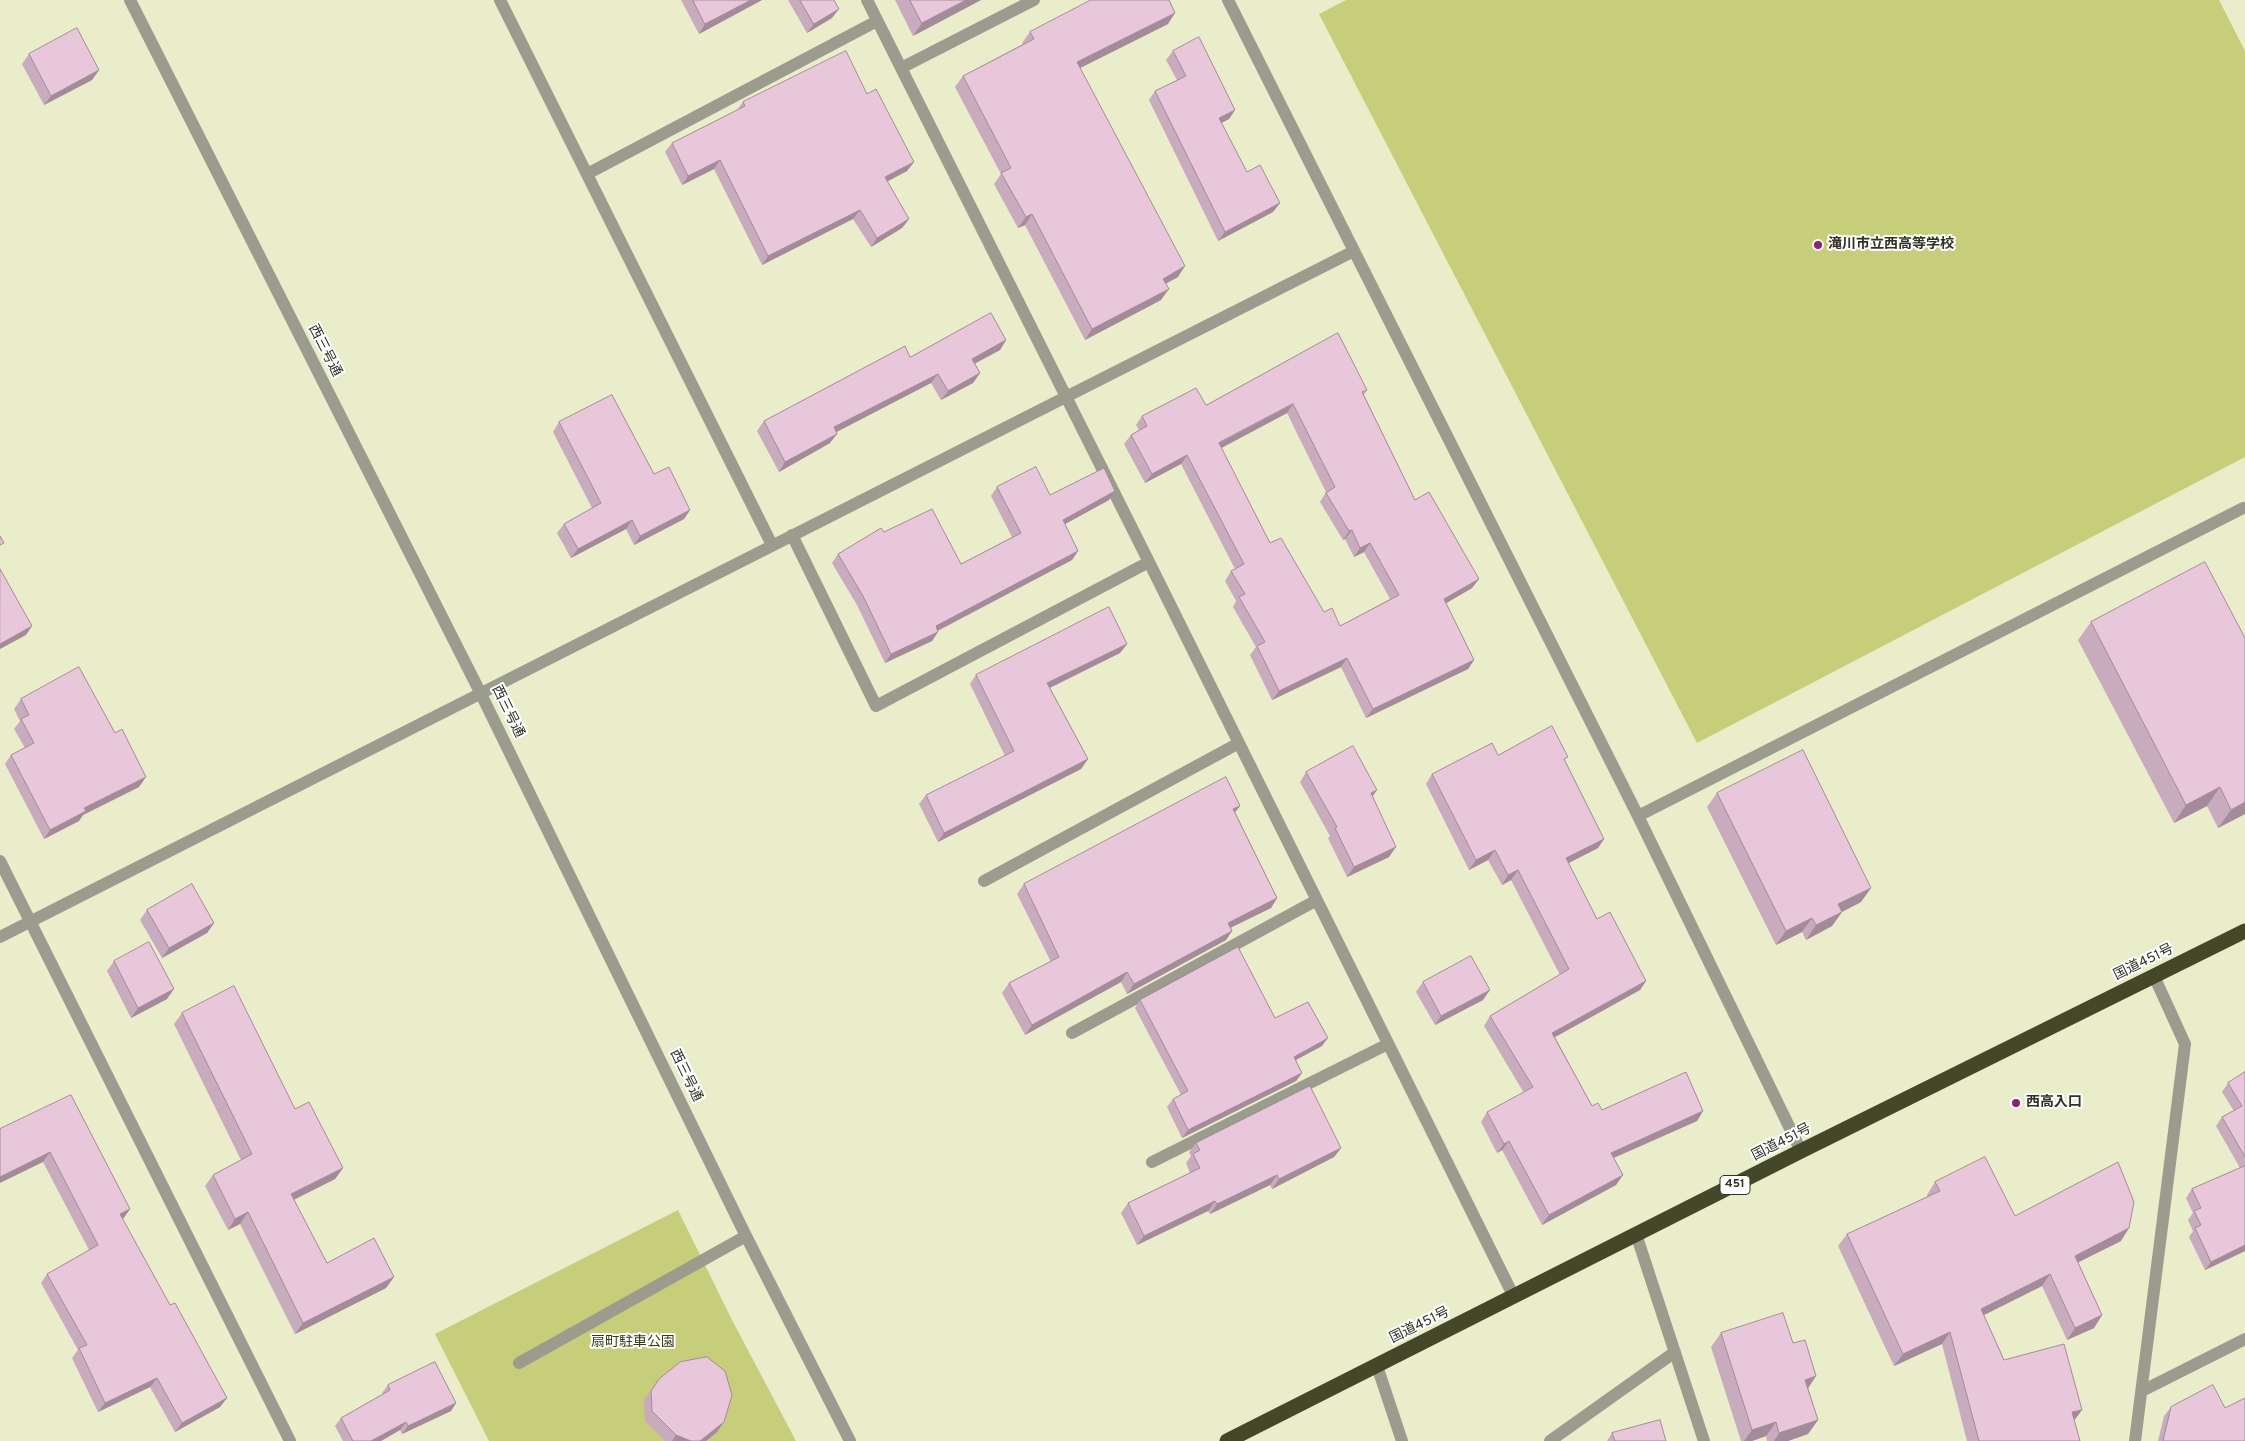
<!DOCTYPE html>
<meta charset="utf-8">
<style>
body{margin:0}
canvas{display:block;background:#e9edc9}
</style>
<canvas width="2245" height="1441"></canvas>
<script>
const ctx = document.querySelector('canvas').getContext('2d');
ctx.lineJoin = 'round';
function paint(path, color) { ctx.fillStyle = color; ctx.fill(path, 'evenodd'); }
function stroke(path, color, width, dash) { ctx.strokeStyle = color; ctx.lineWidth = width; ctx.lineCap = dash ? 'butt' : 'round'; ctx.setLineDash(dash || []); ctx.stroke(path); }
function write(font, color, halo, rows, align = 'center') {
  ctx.font = font + ' Overpass,"Noto Sans JP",sans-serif'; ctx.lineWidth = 4; ctx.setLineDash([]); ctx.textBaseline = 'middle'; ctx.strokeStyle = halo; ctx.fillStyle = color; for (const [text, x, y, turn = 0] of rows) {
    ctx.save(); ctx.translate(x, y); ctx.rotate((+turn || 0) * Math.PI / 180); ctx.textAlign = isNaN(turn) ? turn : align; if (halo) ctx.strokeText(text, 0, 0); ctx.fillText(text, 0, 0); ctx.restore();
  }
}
paint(new Path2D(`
 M1346 0H2219L2245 51V457L1697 743 1319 14Z
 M678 1210 731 1318 796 1441H489L435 1334Z`), '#c7ce7a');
stroke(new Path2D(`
 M130 0 480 692 746 1236 850 1441
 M500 0 772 545
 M867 0 1149 562 1514 1297
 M1228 0 1638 816 1801 1151
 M901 68 1034 0
 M587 174 877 21
 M792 535 876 706 1149 562
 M1638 816 2243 508
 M0 861 290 1441
 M984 881 1239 743
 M0 937 1354 251
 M1072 1033 1317 900
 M1152 1162 1388 1044
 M1636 1234 1704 1441
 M519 1363 746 1236
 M1377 1366 1402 1441
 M2142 1391 2245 1339
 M1550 1441 1675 1352
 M2135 1441 2185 1044 2154 976`), '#9b9c8e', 12);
stroke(new Path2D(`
 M1227 1441 1801 1151 2245 931`), '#454729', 15);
paint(new Path2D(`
 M681 0H762L699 34Z
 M788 0H834L832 18 807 33Z
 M895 0H981L913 36Z
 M1168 24 1080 68 1178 277 1166 284 1161 300 1085 340 1025 225 1018 228 994 184 1001 174 955 87 963 76 1023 44 1022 43 1030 32Z
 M1173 51 1235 110 1229 119 1221 123 1247 172 1280 203 1273 212 1218 241 1149 100 1155 91 1177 80 1166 60Z
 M29 54 99 70 92 80 44 105 22 64Z
 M867 94 914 162 907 171 887 182 909 219 902 228 871 247 853 219 762 265 714 169 682 185 665 152 672 143 737 110 743 102Z
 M1006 340 1000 350 975 363 980 373 973 383 941 400 931 383 836 432 830 443 779 472 757 431 764 421 910 357Z
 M1367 390 1364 395 1415 500 1479 579 1472 588 1446 603 1474 660 1468 669 1366 718 1341 667 1272 700 1250 655 1256 647 1233 607 1236 601 1225 581 1231 571 1235 569 1181 464 1145 483 1124 444 1131 435 1139 430 1136 425 1142 416 1206 405ZM1287 413 1326 492 1320 502 1343 540 1345 539 1354 557 1364 552 1390 599 1340 626 1324 612 1270 543 1221 448Z
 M559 422 654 474 690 510 684 519 634 545 626 529 571 558 557 533 564 524 592 508 553 432Z
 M997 487 1050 495 1109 500 1065 524 1078 551 1072 560 938 631 932 641 885 663 857 605 832 563 838 554 884 532 961 564 1012 537 991 496Z
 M2091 622 2245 814 2218 828 2207 806 2174 823 2078 640Z
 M1127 644 1120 653 1050 688 1088 759 1081 769 938 842 919 804 926 795 1005 756 970 684 976 675Z
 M21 699 139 787 83 815 79 821 44 839 5 764 11 755 25 748 14 729 20 721 14 709Z
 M1498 755 1565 761 1604 839 1598 848 1568 863 1597 919 1646 981 1640 990 1555 1037 1592 1106 1602 1110 1703 1111 1697 1121 1614 1158 1623 1175 1616 1185 1542 1225 1502 1150 1497 1153 1481 1122 1487 1112 1524 1093 1484 1026 1490 1016 1560 975 1511 880 1502 885 1488 860 1469 870 1426 784 1432 774Z
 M1306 772 1373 796 1389 857 1347 877 1328 838 1330 836 1300 782Z
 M1717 793 1861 902 1842 912 1832 926 1806 940 1802 932 1776 945 1707 807Z
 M1240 806 1235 812 1277 898 1271 908 1231 927 1232 931 1226 940 1127 994 1121 982 1025 1035 1002 993 1009 983 1051 962 1017 894 1024 884Z
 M147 910 214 923 207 933 162 958 140 920Z
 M114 961 167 999 131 1018 107 971Z
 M1423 982 1483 1000 1435 1025 1416 992Z
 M1140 1000 1275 1018 1322 1046 1296 1060 1302 1073 1296 1081 1182 1138 1167 1107 1173 1099 1181 1095 1135 1008Z
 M182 1013 295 1109 343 1168 335 1179 294 1200 327 1263 394 1277 386 1288 295 1334 240 1224 228 1230 205 1186 213 1175 241 1160 174 1024Z
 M2245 1072V1251L2205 1270 2189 1237 2193 1231 2188 1220 2193 1213 2186 1198 2192 1189 2240 1168 2216 1126 2222 1117 2234 1111 2222 1092 2228 1083Z
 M71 1095 130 1209 122 1219 170 1305 227 1398 220 1407 175 1432 150 1387 98 1412 72 1358 78 1350 41 1283 47 1274 89 1250 43 1162Z
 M1196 1143 1341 1148 1334 1157 1272 1189 1270 1185 1210 1214 1208 1211 1137 1245 1121 1213 1128 1203 1190 1173 1186 1163 1191 1156 1189 1152Z
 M1935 1182 2015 1216 2121 1241 2078 1262 2102 1315 2094 1328 2067 1340 2042 1286 1984 1315 2004 1360 2074 1421 2080 1441H1967L1942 1344 1894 1366 1838 1246 1847 1234 1927 1197V1195Z
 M1721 1333 1808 1388 1818 1420 1808 1434 1788 1441H1767L1766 1436 1752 1441H1741L1711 1347Z
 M659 1379 717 1432 706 1441H665L645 1421 644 1400Z
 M388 1385 456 1403 451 1411 402 1434 400 1430 381 1441H343L335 1426 341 1418 383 1394 382 1393Z
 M2171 1407 2225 1408 2245 1441H2158L2164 1416Z
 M1612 1433 1666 1441H1607Z`), '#c8abbc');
paint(new Path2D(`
 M751 0H762L699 34 705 24Z
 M966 0H981L913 36 922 23Z
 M839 9 832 18 807 33 814 24Z
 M1175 13 1168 24 1070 73 1077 62Z
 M99 70 92 80 44 105 51 96Z
 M1235 110 1229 119 1212 128 1219 118Z
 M720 160 714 169 682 185 688 176Z
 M914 162 907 171 878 186 885 177Z
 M1280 203 1273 212 1218 241 1225 232Z
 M860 210 853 219 762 265 768 256Z
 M1032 214 1025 225 1018 228 1026 217Z
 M909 219 902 228 871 247 877 238Z
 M1185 266 1178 277 1155 289 1163 279Z
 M1169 289 1161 300 1085 340 1092 329Z
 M1006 340 1000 350 965 369 972 359Z
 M980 373 973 383 941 400 948 391Z
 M938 374 931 383 827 437 834 427Z
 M1293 404 1287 413 1212 453 1219 443Z
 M837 434 830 443 779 472 785 462Z
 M1187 455 1181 464 1145 483 1152 474Z
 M1115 491 1109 500 1056 529 1063 520Z
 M690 510 684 519 634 545 640 536Z
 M632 520 626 529 571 558 578 549Z
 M1352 530 1345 539 1343 540 1349 531Z
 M1370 543 1364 552 1354 557 1360 548Z
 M1078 551 1072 560 929 635 936 626Z
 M1479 579 1472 588 1438 608 1444 599Z
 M32 626 26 635 0 649V644Z
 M938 632 932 641 885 663 891 654Z
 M1127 644 1120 653 1041 692 1047 683Z
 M1347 658 1341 667 1272 700 1279 691Z
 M1474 660 1468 669 1366 718 1373 709Z
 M1088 759 1081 769 938 842 944 833Z
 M146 777 139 787 83 815 79 821 44 839 50 830 84 808Z
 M2220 787 2207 806 2174 823 2186 805Z
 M1377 790 1370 800 1371 793Z
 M2245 802V814L2218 828 2231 810Z
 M1240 806 1233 815V809Z
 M1604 839 1598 848 1559 868 1566 858Z
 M1396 847 1389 857 1347 877 1354 867Z
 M1495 850 1488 860 1469 870 1476 860Z
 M1518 870 1511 880 1502 885 1508 875Z
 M1871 888 1861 902 1828 919 1838 904Z
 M1277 898 1271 908 1222 932 1228 923Z
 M1842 912 1832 926 1806 940 1816 925Z
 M1812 918 1802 932 1776 945 1786 931Z
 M214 923 207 933 162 958 169 948Z
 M1232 931 1226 940 1127 994 1134 984Z
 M1127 972 1121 982 1025 1035 1032 1025Z
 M1646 981 1640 990 1546 1042 1552 1033Z
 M174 989 167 999 131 1018 138 1008Z
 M1490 990 1483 1000 1435 1025 1441 1016Z
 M1328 1038 1322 1046 1288 1064 1294 1057Z
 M1302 1073 1296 1081 1182 1138 1188 1130Z
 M1703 1111 1697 1121 1604 1162 1611 1153Z
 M1509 1141 1502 1150 1497 1153 1504 1144Z
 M1341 1148 1334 1157 1272 1189 1279 1179Z
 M50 1152 43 1162 0 1183V1177Z
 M343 1168 335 1179 283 1205 291 1194Z
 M1277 1175 1270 1185 1210 1214 1217 1204Z
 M1623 1175 1616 1185 1542 1225 1549 1215Z
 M1215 1201 1208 1211 1137 1245 1144 1236Z
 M130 1209 123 1219 113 1224 120 1214Z
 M248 1212 240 1224 228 1230 235 1219Z
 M2129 1228 2121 1241 2067 1268 2075 1256Z
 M2245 1245V1251L2205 1270 2211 1262Z
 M2050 1274 2042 1286 1972 1321 1981 1309Z
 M394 1277 386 1288 295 1334 303 1323Z
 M2102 1315 2094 1328 2067 1340 2075 1328Z
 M1950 1332 1942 1344 1894 1366 1903 1354Z
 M1816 1376 1807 1390 1805 1380Z
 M157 1378 150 1387 98 1412 105 1403Z
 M227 1398 220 1407 175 1432 182 1423Z
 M456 1403 451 1411 402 1434 408 1426Z
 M2082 1410 2073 1422 2072 1412Z
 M1818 1420 1808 1434 1788 1441H1774L1779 1433Z
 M406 1422 400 1430 381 1441H371Z
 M724 1422 717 1432 706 1441H700Z
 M1776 1422 1766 1436 1752 1441H1744L1752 1430Z
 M676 1435 691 1441H672Z`), '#a38b99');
const building = new Path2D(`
 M693 0H751L705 24Z
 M800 0H834L839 9 814 24Z
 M910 0H966L922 23Z
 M1091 0H1169L1175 13 1077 62 1185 266 1163 279 1169 289 1092 329 1032 214 1026 217 1001 173 1011 168 963 76 1034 39 1030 32Z
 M77 28 99 70 51 96 29 54Z
 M1199 37 1235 110 1219 118 1247 172 1260 165 1280 203 1225 232 1155 91 1186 76 1173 51Z
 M846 51 867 94 876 89 914 162 885 177 909 219 877 238 860 210 768 256 720 160 688 176 672 143 745 106 743 102Z
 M991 313 1006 340 972 359 980 373 948 391 938 374 834 427 837 434 785 462 764 421 905 346 910 357Z
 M1338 333 1367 390 1362 392 1415 500 1429 492 1479 579 1444 599 1474 660 1373 709 1347 658 1279 691 1257 646 1265 642 1239 597 1245 594 1231 571 1244 564 1187 455 1152 474 1131 435 1147 426 1142 416 1196 388 1206 405ZM1293 404 1335 487 1326 493 1349 531 1352 530 1360 548 1370 543 1399 595 1340 626 1332 608 1324 612 1281 538 1270 543 1219 443Z
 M612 395 654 474 669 467 690 510 640 536 632 520 578 549 564 524 601 503 559 422Z
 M1036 467 1050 495 1104 468 1115 491 1063 520 1078 551 936 626 938 632 891 654 863 596 838 554 881 528 884 532 932 509 961 564 1021 533 997 487Z
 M0 536 4 543 0 545Z
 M2205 562 2245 638V802L2231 810 2220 787 2186 805 2091 622Z
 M0 569 32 626 0 644Z
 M1109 607 1127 644 1047 683 1088 759 944 833 926 795 1014 751 976 675Z
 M79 667 115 733 122 729 146 777 84 808 86 811 50 830 11 755 34 743 21 719 29 715 21 699Z
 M1552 726 1568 757 1564 759 1604 839 1566 858 1597 919 1610 912 1646 981 1552 1033 1592 1106 1598 1103 1602 1110 1686 1072 1703 1111 1611 1153 1623 1175 1549 1215 1509 1141 1504 1144 1487 1112 1533 1087 1490 1016 1569 969 1518 870 1508 875 1495 850 1476 860 1432 774 1492 743 1498 755Z
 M1353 746 1377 790 1371 793 1396 847 1354 867 1335 828 1337 827 1306 772Z
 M1803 750 1871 888 1838 904 1842 912 1816 925 1812 918 1786 931 1717 793Z
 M1226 777 1240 806 1233 809 1277 898 1228 923 1232 931 1134 984 1127 972 1032 1025 1009 983 1059 957 1024 884Z
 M192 884 214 923 169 948 147 910Z
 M149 942 174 989 138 1008 114 961Z
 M1238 947 1275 1018 1308 1002 1328 1038 1294 1057 1302 1073 1188 1130 1173 1099 1188 1091 1140 1000Z
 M1471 956 1490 990 1441 1016 1423 982Z
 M234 986 295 1109 309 1102 343 1168 291 1194 327 1263 374 1238 394 1277 303 1323 248 1212 235 1219 213 1175 252 1154 182 1013Z
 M2245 1072V1157L2222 1117 2242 1106 2228 1083Z
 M1310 1086 1341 1148 1279 1179 1277 1175 1217 1204 1215 1201 1144 1236 1128 1203 1200 1168 1193 1154 1200 1150 1196 1143Z
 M71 1095 130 1209 120 1214 170 1305 175 1303 227 1398 182 1423 157 1378 105 1403 79 1348 87 1345 47 1274 98 1245 50 1152 0 1177V1129Z
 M1985 1157 2015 1216 2118 1162 2134 1202 2129 1228 2075 1256 2102 1315 2075 1328 2050 1274 1981 1309 2004 1360 2064 1344 2082 1410 2072 1412 2080 1441H1979L1950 1332 1903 1354 1847 1234 1940 1191 1935 1182Z
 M2245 1166V1245L2211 1262 2195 1228 2201 1225 2194 1211 2201 1208 2192 1189Z
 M1783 1313 1793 1343 1805 1340 1816 1376 1805 1380 1818 1420 1779 1433 1776 1422 1752 1430 1721 1333Z
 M707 1357 725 1371 732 1395 724 1422 700 1441H691L676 1435 652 1411 651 1391 659 1379 680 1362Z
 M435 1362 456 1403 408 1426 406 1422 371 1441H353L341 1418 390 1390 388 1385Z
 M2213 1385 2225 1408 2245 1398V1441H2163L2171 1407Z
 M1660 1420 1666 1441H1615L1612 1433Z`);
paint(building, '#e9c7db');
stroke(building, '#a38b99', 1);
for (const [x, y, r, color] of [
 [1818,245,5,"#951b76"],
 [2016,1103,5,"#951b76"]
]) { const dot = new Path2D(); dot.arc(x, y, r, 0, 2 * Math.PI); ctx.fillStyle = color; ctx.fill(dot); stroke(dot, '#fff', 2); }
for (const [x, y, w] of [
 [1735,1185,30]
]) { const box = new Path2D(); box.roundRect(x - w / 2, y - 9.5, w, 19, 4); ctx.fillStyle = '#fff'; ctx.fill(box); stroke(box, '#303224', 1); }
write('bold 12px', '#303224', null, [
 ["451",1735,1185]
]);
write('bold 14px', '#303224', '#fff', [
 ["滝川市立西高等学校",1828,245],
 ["西高入口",2026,1103]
], 'left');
write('14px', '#303224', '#fff', [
 ["西三号通",324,351,63],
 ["西三号通",507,712,64],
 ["国道451号",2144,963,-26],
 ["西三号通",685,1076,64],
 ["国道451号",1782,1143,-27],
 ["国道451号",1420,1326,-26]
]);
write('14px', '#373a15', '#fff', [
 ["扇町駐車公園",633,1343]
]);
</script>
